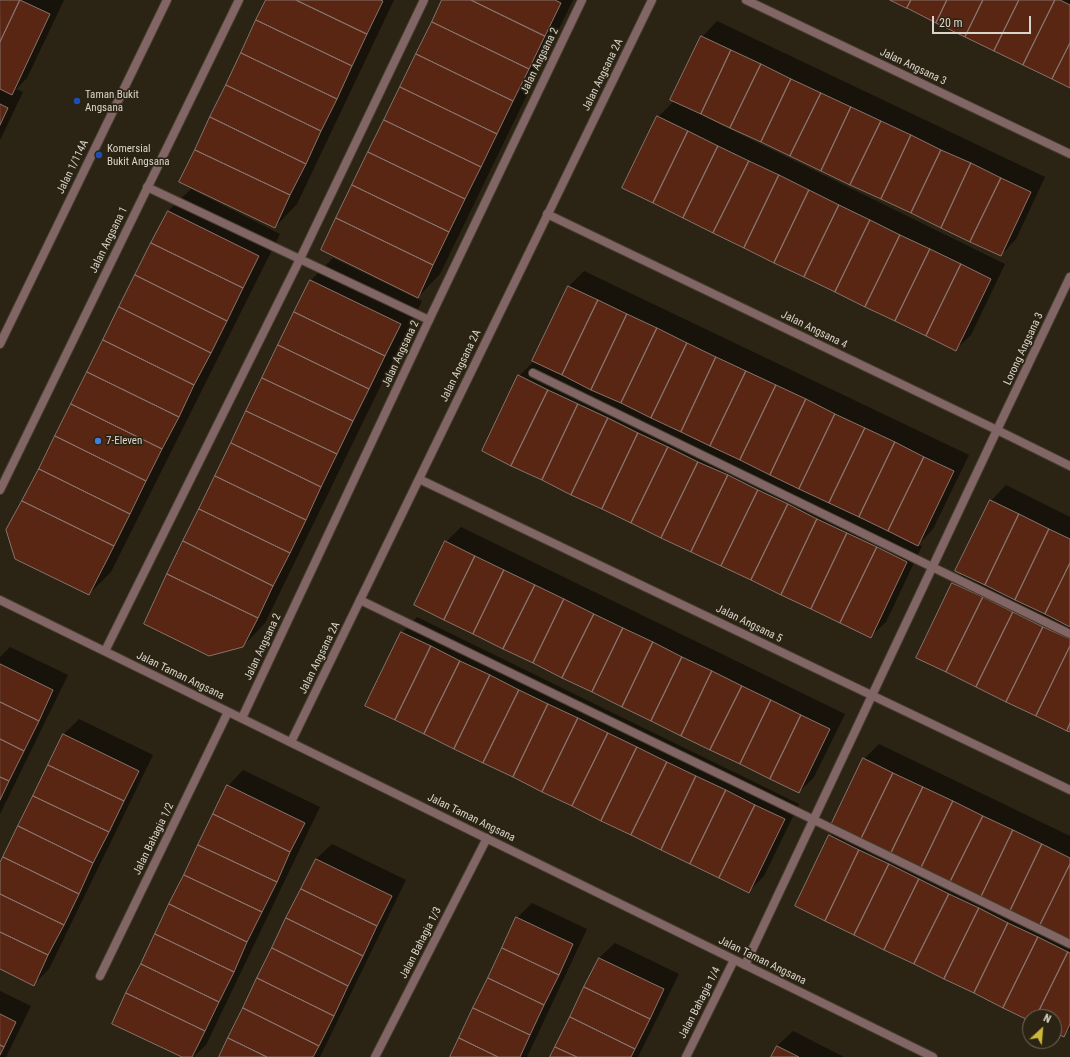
<!DOCTYPE html>
<style>
body{margin:0}
#map{position:relative;width:1070px;height:1057px;overflow:hidden;background:#2b2313;font-family:"Roboto Condensed",sans-serif}
canvas{display:block}
.north{position:absolute;left:1022px;top:1009px;width:40px;height:40px;box-sizing:border-box;background:#2b2313;border:1px solid #716a5d;border-radius:50%;rotate:26deg;font-size:11px;font-weight:700;line-height:16px;text-align:center;color:#dad5cb}
.north::after{content:'';display:block;margin:auto;width:14px;height:18px;background:#cdb938;clip-path:polygon(50% 0,100% 100%,50% 72%,0 100%)}
.scale{position:absolute;left:932px;top:16px;width:99px;height:18px;box-sizing:border-box;border:2px solid #dad5cb;border-top:0;padding-left:5px;font-size:12px;line-height:14px;white-space:nowrap;color:#dad5cb;-webkit-text-stroke:3px #2b2313;paint-order:stroke}
</style>
<div id="map">
<canvas width="1070" height="1057"></canvas>
<div class="north">N</div>
<div class="scale">20 m</div>
</div>
<script>
const ctx = document.querySelector('canvas').getContext('2d');
ctx.lineJoin = 'round';
function paint(path, color) { ctx.fillStyle = color; ctx.fill(path, 'evenodd'); }
function stroke(path, color, width, dash) { ctx.strokeStyle = color; ctx.lineWidth = width; ctx.lineCap = dash ? 'butt' : 'round'; ctx.setLineDash(dash || []); ctx.stroke(path); }
function write(font, color, halo, rows, align = 'center') {
  ctx.font = font + ' "Roboto Condensed",sans-serif'; ctx.lineWidth = 3.5; ctx.setLineDash([]); ctx.textBaseline = 'middle'; ctx.strokeStyle = halo; ctx.fillStyle = color; for (const [text, x, y, turn = 0] of rows) {
    ctx.save(); ctx.translate(x, y); ctx.rotate((+turn || 0) * Math.PI / 180); ctx.textAlign = isNaN(turn) ? turn : align; if (halo) ctx.strokeText(text, 0, 0); ctx.fillText(text, 0, 0); ctx.restore();
  }
}
paint(new Path2D(`
 M0 0H64L27 78 16 89 23 92 0 140Z
 M267 0H394L297 204 275 227Z
 M443 0H573L440 274 418 297Z
 M892 0H1070V87Z
 M717 21 1045 177 1016 239 1001 255 703 114V116L1005 264 971 335 955 350 658 117 675 100 702 37Z
 M191 189 280 234 111 572 89 594 39 469 168 211Z
 M333 258 422 301 265 623 243 646 145 624 311 280Z
 M584 271 969 455 933 529 918 545 922 546 886 622 870 637 519 376 534 361 569 286Z
 M1006 485 1070 517V731L917 657 953 583 963 573 991 501Z
 M461 527 845 714 814 777 799 792 446 542Z
 M417 617 799 804 764 876 749 891 402 633Z
 M10 647 68 675 0 814V657Z
 M79 719 153 755 49 969 33 985 0 968V866L64 734Z
 M879 744 1070 836V1029L1063 1036 1054 1031V1017H1030V1020L830 836 839 827 864 759Z
 M243 770 320 807 206 1045 193 1057H184L228 786Z
 M332 844 406 880 320 1057H220L316 859Z
 M532 903 587 929 527 1057H451L517 918Z
 M615 943 679 974 638 1057H552L599 958Z
 M0 991 31 1006 6 1057H0Z
 M793 1031 844 1057H772L777 1046Z`), '#0007');
const building = new Path2D(`
 M0 0H20L0 42Z
 M20 0 50 14 12 95 0 89V42Z
 M266 0H296L367 34 352 66 256 20Z
 M296 0H380L383 1 367 34Z
 M442 0H471L545 36 529 69 432 22Z
 M471 0H555L561 3 545 36Z
 M890 0H911L907 8Z
 M911 0H947L936 23 907 8Z
 M947 0H983L965 37 936 23Z
 M983 0H1019L994 51 965 37Z
 M1019 0H1055L1023 65 994 51Z
 M1055 0H1060L1070 5V43L1052 79 1023 65Z
 M256 20 352 66 337 99 241 53Z
 M432 22 529 69 513 101 416 54Z
 M701 36 731 50 701 114 670 100Z
 M1070 43V88L1052 79Z
 M731 50 761 64 730 128 701 114Z
 M241 53 337 99 321 131 226 85Z
 M416 54 513 101 497 134 400 87Z
 M761 64 791 79 761 142 730 128Z
 M791 79 821 93 790 156 761 142Z
 M226 85 321 131 306 164 210 117Z
 M400 87 497 134 481 167 384 120Z
 M821 93 851 107 821 171 790 156Z
 M0 104 8 108 0 125Z
 M851 107 881 121 850 185 821 171Z
 M657 116 688 131 653 203 622 188Z
 M210 117 306 164 290 195 195 150Z
 M384 120 481 167 465 199 368 152Z
 M881 121 911 135 881 199 850 185Z
 M688 131 718 146 683 218 653 203Z
 M911 135 941 150 911 213 881 199Z
 M718 146 749 161 713 233 683 218Z
 M195 150 290 195 275 228 179 182Z
 M941 150 971 163 941 228 911 213Z
 M368 152 465 199 449 232 352 185Z
 M749 161 779 175 744 248 713 233Z
 M971 163 1001 178 970 242 941 228Z
 M779 175 809 190 774 263 744 248Z
 M1001 178 1031 192 1001 256 970 242Z
 M352 185 449 232 433 265 336 218Z
 M809 190 839 205 804 277 774 263Z
 M839 205 870 220 835 292 804 277Z
 M168 211 259 256 243 288 151 243Z
 M336 218 433 265 418 298 321 250Z
 M870 220 900 235 865 307 835 292Z
 M900 235 930 249 895 321 865 307Z
 M151 243 243 288 227 321 135 275Z
 M930 249 961 264 926 336 895 321Z
 M961 264 991 279 956 351 926 336Z
 M135 275 227 321 211 353 119 307Z
 M310 280 401 324 385 356 294 312Z
 M568 286 598 300 562 375 532 361Z
 M598 300 627 314 591 390 562 375Z
 M119 307 211 353 194 385 103 340Z
 M294 312 385 356 369 389 278 345Z
 M627 314 657 328 621 403 591 390Z
 M657 328 687 343 651 418 621 403Z
 M103 340 194 385 179 417 87 372Z
 M687 343 716 357 681 432 651 418Z
 M278 345 369 389 353 421 262 378Z
 M716 357 746 371 710 446 681 432Z
 M746 371 776 385 740 460 710 446Z
 M87 372 179 417 162 449 71 404Z
 M518 375 548 390 511 466 482 451Z
 M262 378 353 421 337 454 246 411Z
 M776 385 806 399 770 475 740 460Z
 M548 390 578 404 542 480 511 466Z
 M806 399 835 414 799 489 770 475Z
 M71 404 162 449 146 481 55 436Z
 M578 404 608 418 571 495 542 480Z
 M246 411 337 454 321 487 231 443Z
 M835 414 865 428 829 503 799 489Z
 M608 418 638 433 602 509 571 495Z
 M865 428 895 442 859 517 829 503Z
 M638 433 668 447 631 523 602 509Z
 M55 436 146 481 130 514 39 469Z
 M895 442 924 457 888 531 859 517Z
 M231 443 321 487 306 520 215 476Z
 M668 447 698 462 661 538 631 523Z
 M924 457 954 471 918 546 888 531Z
 M698 462 728 475 691 552 661 538Z
 M39 469 130 514 114 546 22 501Z
 M728 475 758 490 721 566 691 552Z
 M215 476 306 520 290 553 199 509Z
 M758 490 788 504 751 580 721 566Z
 M990 500 1019 514 985 585 955 571Z
 M22 501 114 546 89 595 15 559 6 530Z
 M788 504 817 519 781 595 751 580Z
 M199 509 290 553 273 586 183 541Z
 M1019 514 1049 529 1015 600 985 585Z
 M817 519 847 533 811 609 781 595Z
 M1049 529 1070 539V563L1045 614 1015 600Z
 M847 533 877 547 840 623 811 609Z
 M183 541 273 586 258 618 167 574Z
 M445 541 475 556 444 620 414 605Z
 M877 547 907 562 871 638 840 623Z
 M475 556 504 570 473 634 444 620Z
 M1070 563V627L1045 614Z
 M504 570 535 585 503 649 473 634Z
 M167 574 258 618 243 647 209 656 144 624Z
 M952 583 983 597 946 672 916 658Z
 M535 585 564 599 533 663 503 649Z
 M983 597 1013 612 976 687 946 672Z
 M564 599 594 614 562 678 533 663Z
 M1013 612 1043 627 1006 702 976 687Z
 M594 614 623 628 592 692 562 678Z
 M1043 627 1070 639V646L1036 716 1006 702Z
 M623 628 653 642 622 707 592 692Z
 M401 632 431 646 395 720 365 706Z
 M653 642 682 657 651 721 622 707Z
 M431 646 460 661 424 734 395 720Z
 M1070 646V723L1067 731 1036 716Z
 M682 657 712 671 681 736 651 721Z
 M460 661 490 675 454 749 424 734Z
 M0 664 53 690 39 721 0 702Z
 M712 671 742 686 710 750 681 736Z
 M490 675 519 690 483 763 454 749Z
 M742 686 771 700 740 764 710 750Z
 M519 690 548 704 513 777 483 763Z
 M771 700 801 715 770 779 740 764Z
 M0 702 39 721 24 751 0 739Z
 M548 704 578 718 542 792 513 777Z
 M801 715 830 729 799 793 770 779Z
 M578 718 608 733 572 806 542 792Z
 M1070 723V732L1067 731Z
 M608 733 637 747 601 821 572 806Z
 M63 734 139 771 124 801 48 765Z
 M0 739 24 751 9 781 0 777Z
 M637 747 667 762 631 835 601 821Z
 M863 758 893 773 861 839 831 825Z
 M667 762 696 776 661 850 631 835Z
 M48 765 124 801 109 832 33 796Z
 M893 773 923 787 891 853 861 839Z
 M696 776 726 790 690 864 661 850Z
 M0 777 9 781 0 800Z
 M227 785 305 823 290 852 213 814Z
 M923 787 953 801 921 868 891 853Z
 M726 790 755 805 719 878 690 864Z
 M33 796 109 832 93 863 18 826Z
 M953 801 983 816 950 882 921 868Z
 M755 805 785 819 749 893 719 878Z
 M213 814 290 852 277 882 198 845Z
 M983 816 1013 830 981 897 950 882Z
 M18 826 93 863 79 894 3 857Z
 M1013 830 1042 844 1010 911 981 897Z
 M829 835 859 850 825 921 795 906Z
 M1042 844 1070 858V864L1040 925 1010 911Z
 M198 845 277 882 262 912 184 875Z
 M859 850 889 864 854 935 825 921Z
 M3 857 79 894 64 925 0 894V863Z
 M316 859 392 896 377 926 301 889Z
 M889 864 919 879 884 950 854 935Z
 M1070 864V940L1040 925Z
 M184 875 262 912 247 942 169 904Z
 M919 879 949 894 914 964 884 950Z
 M301 889 377 926 363 956 286 918Z
 M0 894 64 925 48 955 0 932Z
 M949 894 979 908 944 979 914 964Z
 M169 904 247 942 234 972 155 934Z
 M979 908 1008 923 974 993 944 979Z
 M516 917 573 944 559 975 502 948Z
 M286 918 363 956 348 986 272 948Z
 M1008 923 1038 937 1003 1008 974 993Z
 M0 932 48 955 34 986 0 969Z
 M155 934 234 972 219 1002 141 964Z
 M1038 937 1068 952 1036 1017H1030V1021L1003 1008Z
 M272 948 348 986 334 1016 257 978Z
 M502 948 559 975 544 1005 488 978Z
 M1068 952 1070 953V1024L1064 1037 1054 1032V1017H1036Z
 M599 958 664 989 650 1019 584 987Z
 M141 964 219 1002 205 1031 126 993Z
 M257 978 334 1016 319 1046 243 1008Z
 M488 978 544 1005 530 1035 473 1008Z
 M584 987 650 1019 635 1049 570 1017Z
 M126 993 205 1031 192 1057H182L112 1024Z
 M243 1008 319 1046 313 1057H267L228 1038Z
 M473 1008 530 1035 520 1057H498L459 1038Z
 M0 1014 16 1022 4 1047 0 1045Z
 M570 1017 635 1049 631 1057H577L555 1047Z
 M228 1038 267 1057H219Z
 M459 1038 498 1057H450Z
 M0 1045 4 1047 0 1055Z
 M777 1046 799 1057H771Z
 M555 1047 577 1057H550Z`);
paint(building, '#582613');
stroke(building, '#88736b', 1);
const service = new Path2D(`
 M147 187 429 320
 M533 373 1070 634
 M360 600 1070 944
 M105 651 300 259 424 0
 M745 965 997 430`);
const minor = new Path2D(`
 M746 0 1070 154
 M547 214 997 430 1070 466
 M997 430 1070 277
 M419 479 1070 790
 M0 490 239 0
 M0 600 933 1057
 M242 718 429 320 582 0
 M291 742 652 0
 M100 976 228 712
 M375 1057 487 838
 M686 1057 734 960`);
const tertiary = new Path2D(`
 M0 344 167 0`);
stroke(service, '#473f30', 10);
stroke(minor, '#473f30', 10);
stroke(tertiary, '#473f30', 10);
stroke(service, '#826666', 8);
stroke(minor, '#826666', 8);
stroke(tertiary, '#826666', 8);
for (const [x, y, r, color] of [
 [77,101,4,"#1a4fb4"],
 [99,155,4,"#1a4fb4"],
 [98,441,4,"#3f7fe0"]
]) { const dot = new Path2D(); dot.arc(x, y, r, 0, 2 * Math.PI); ctx.fillStyle = color; ctx.fill(dot); stroke(dot, '#2b2313', 1.5); }
write('11px', '#dad5cb', '#2b2313', [
 ["Jalan Angsana 2",540,61,-64],
 ["Jalan Angsana 3",913,67,25],
 ["Jalan Angsana 2A",603,75,-64],
 ["Jalan 1/114A",73,167,-64],
 ["Jalan Angsana 1",109,240,-64],
 ["Jalan Angsana 4",814,330,26],
 ["Lorong Angsana 3",1024,349,-65],
 ["Jalan Angsana 2",401,354,-65],
 ["Jalan Angsana 2A",461,366,-64],
 ["Jalan Angsana 5",749,624,26],
 ["Jalan Angsana 2",263,647,-65],
 ["Jalan Angsana 2A",320,658,-64],
 ["Jalan Taman Angsana",180,676,26],
 ["Jalan Taman Angsana",471,818,26],
 ["Jalan Bahagia 1/2",154,839,-64],
 ["Jalan Bahagia 1/3",421,943,-63],
 ["Jalan Taman Angsana",762,961,26],
 ["Jalan Bahagia 1/4",700,1003,-63]
]);
write('11px', '#dad5cb', '#2b2313', [
 ["Taman Bukit",85,95],
 ["Angsana",85,108],
 ["Komersial",107,149],
 ["Bukit Angsana",107,162],
 ["7-Eleven",106,441]
], 'left');
</script>
